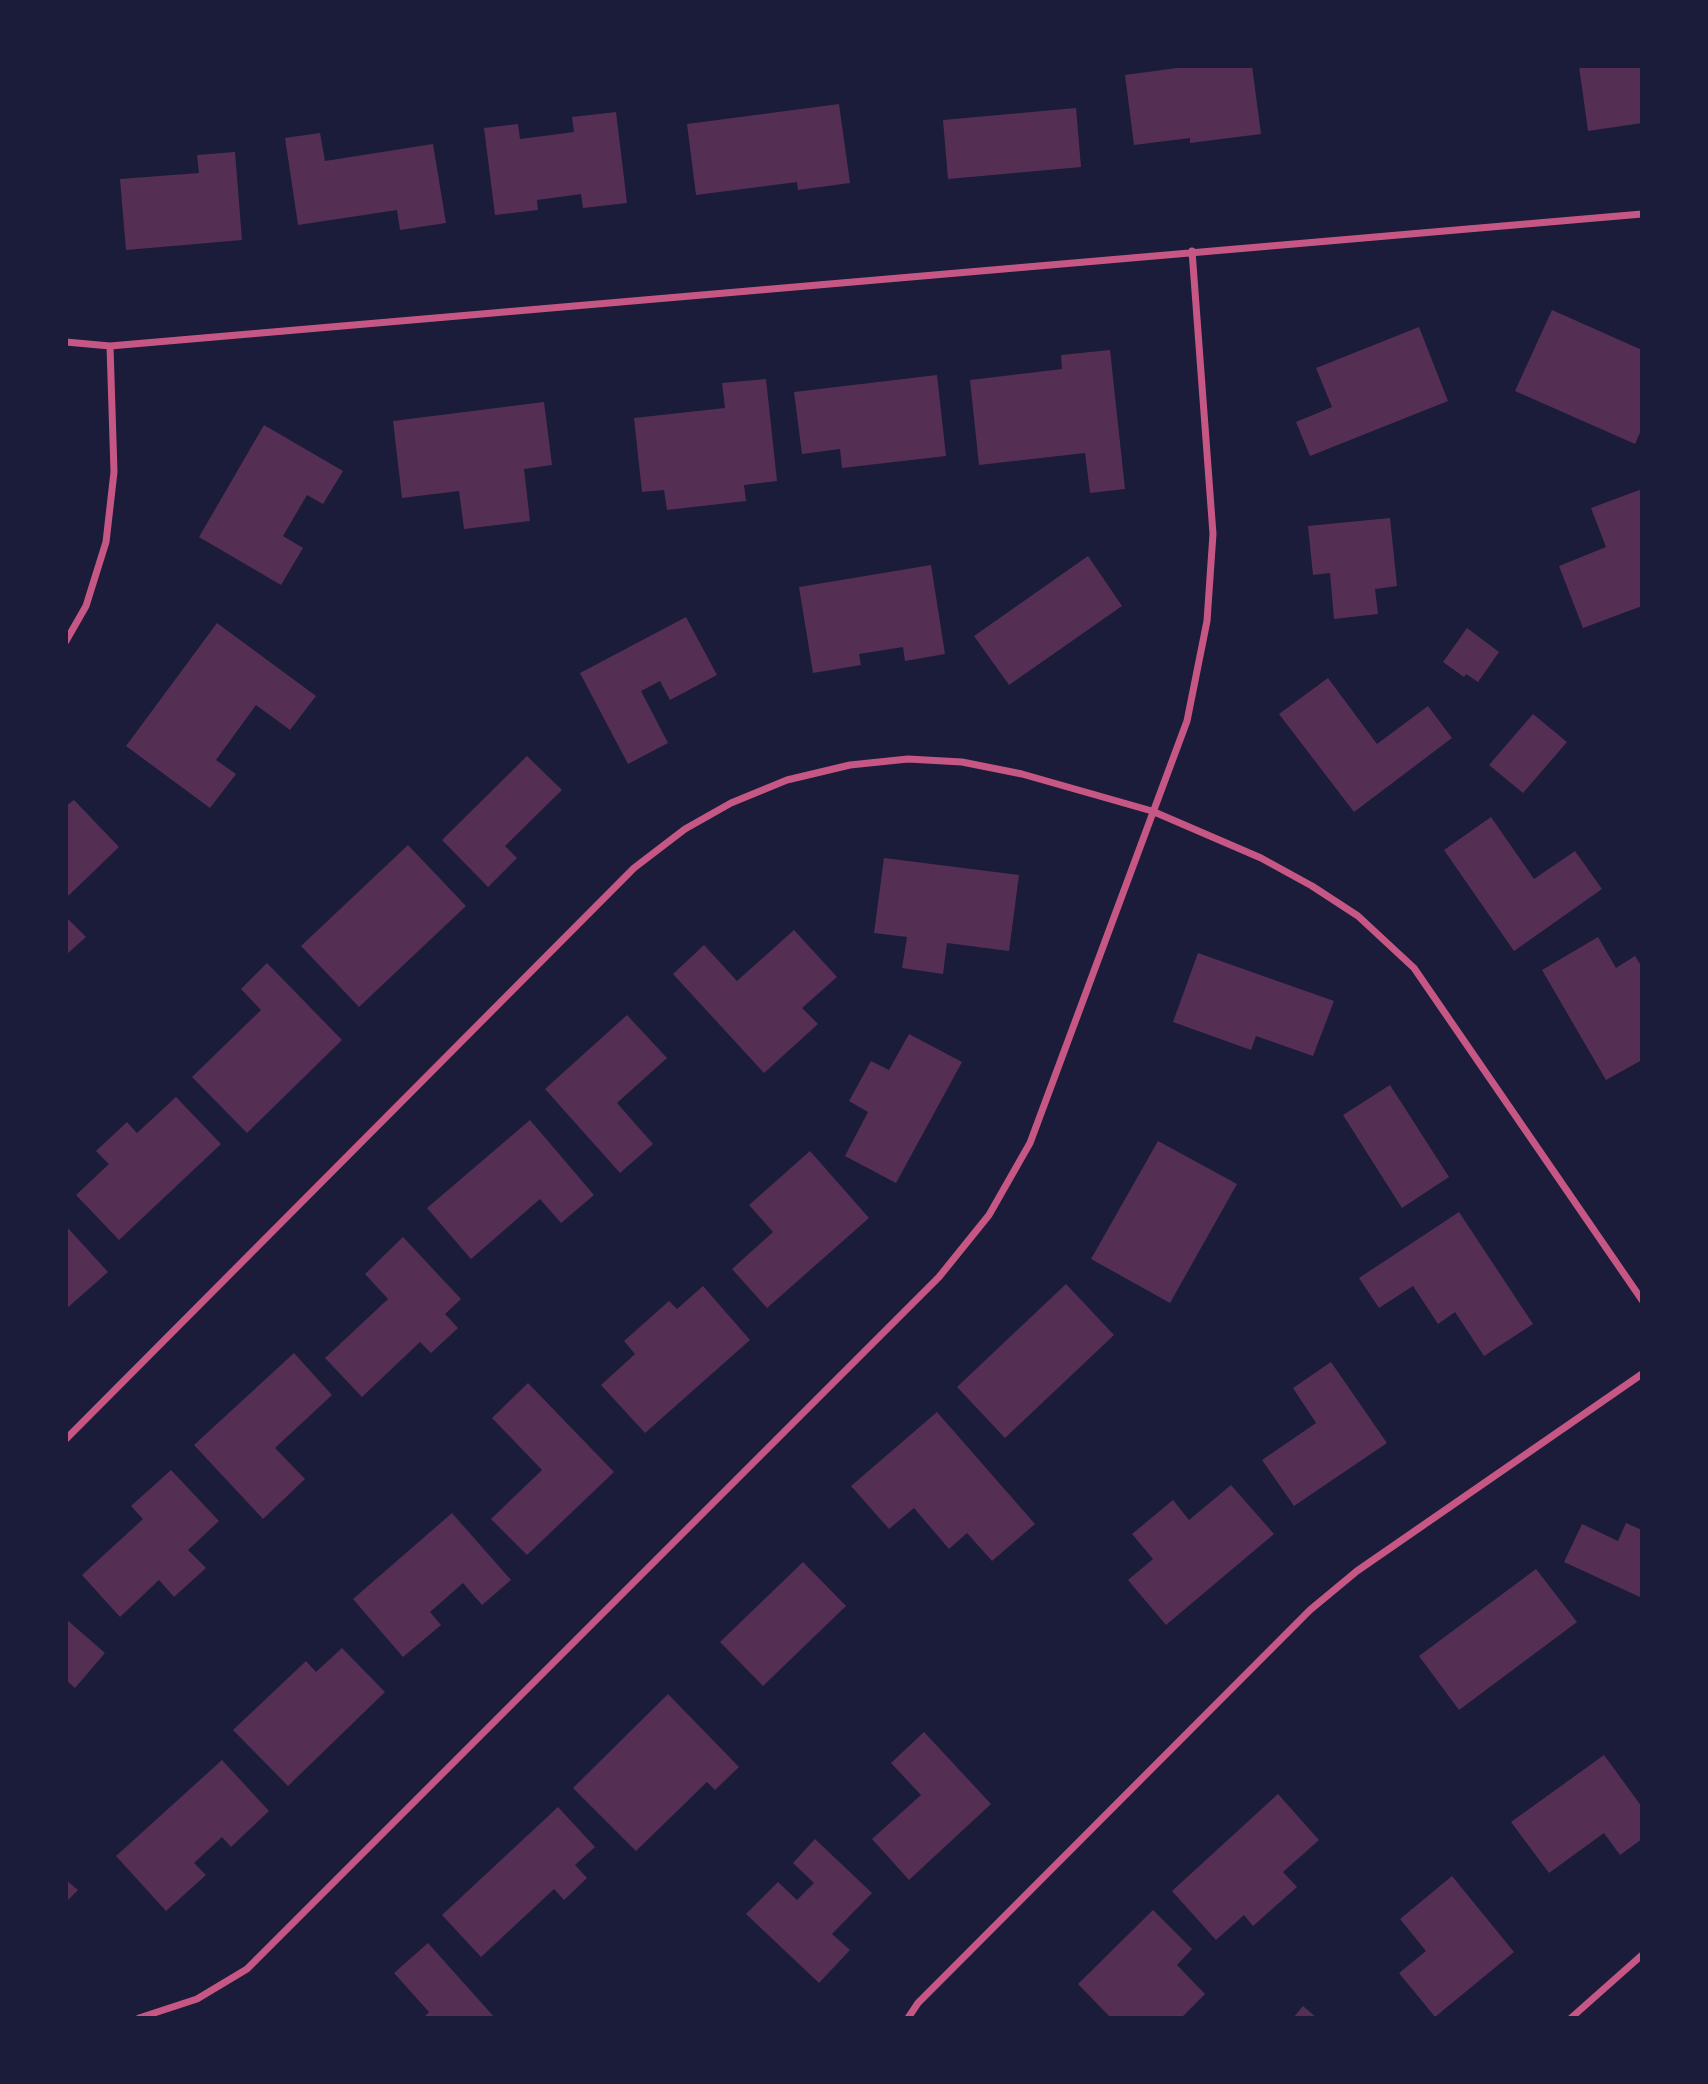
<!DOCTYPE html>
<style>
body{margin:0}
#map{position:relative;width:1708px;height:2084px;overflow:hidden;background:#1b1b3a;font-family:Bitter,serif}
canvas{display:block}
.frame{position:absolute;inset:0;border:68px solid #1b1b3a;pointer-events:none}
</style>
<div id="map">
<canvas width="1708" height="2084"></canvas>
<div class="frame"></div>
</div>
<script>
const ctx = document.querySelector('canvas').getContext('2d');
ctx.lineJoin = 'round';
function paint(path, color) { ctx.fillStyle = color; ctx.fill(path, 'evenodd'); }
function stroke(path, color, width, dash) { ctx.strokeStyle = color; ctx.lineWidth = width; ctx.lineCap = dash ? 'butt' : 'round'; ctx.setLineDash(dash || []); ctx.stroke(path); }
paint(new Path2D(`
 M1192 66H1252L1261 134 1190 143V138L1134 145 1125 75Z
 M1579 66H1642V123L1588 131Z
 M839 104 850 183 798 190 797 182 696 195 687 124Z
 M1076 108 1081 167 948 179 943 120Z
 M616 112 627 203 583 208 581 194 537 200 538 210 495 215 484 128 518 124 520 139 574 132 572 117Z
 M320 133 325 161 433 144 446 223 400 230 397 210 298 225 285 138Z
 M235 152 242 240 126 250 120 179 199 173 197 155Z
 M1552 310 1642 350V428L1635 444 1515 391Z
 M1419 327 1448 401 1310 456 1296 422 1332 407 1316 368Z
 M1110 350 1125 489 1090 493 1085 453 979 465 970 380 1062 369 1061 355Z
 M937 375 946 456 842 468 840 449 802 454 794 392Z
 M766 379 777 481 744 485 746 501 667 510 664 490 642 492 634 418 725 408 722 383Z
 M544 402 552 465 524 469 530 521 464 529 459 491 402 498 393 421Z
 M264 425 343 471 323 504 307 495 283 536 303 548 281 585 199 537Z
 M1642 489V606L1583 628 1559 566 1606 547 1591 508Z
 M1390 518 1397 586 1375 589 1378 614 1334 619 1330 573 1313 575 1308 526Z
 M1088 556 1122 606 1009 685 974 636Z
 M931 565 945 654 905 661 903 647 859 654 861 665 813 673 799 587Z
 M686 617 717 675 670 700 660 681 641 691 668 743 628 764 580 673Z
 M217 623 316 696 290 730 256 705 216 760 236 774 210 808 126 746Z
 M1467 628 1499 652 1478 682 1466 674 1464 677 1443 662Z
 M1328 678 1377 744 1428 706 1452 738 1354 812 1279 714Z
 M1533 714 1567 742 1523 793 1489 765Z
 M527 756 562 790 505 846 517 858 488 887 442 840Z
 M74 800 119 847 66 898V806Z
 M1491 817 1534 879 1575 851 1602 889 1514 951 1444 850Z
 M408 845 466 906 359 1007 301 946Z
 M884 858 1019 875 1009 951 947 943 943 974 902 968 907 937 874 933Z
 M66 917 86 937 66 955Z
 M794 930 837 977 802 1008 818 1024 764 1073 673 974 704 945 737 981Z
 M1598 937 1616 968 1635 956 1642 967V1060L1606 1080 1542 970Z
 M1198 953 1334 1001 1313 1056 1256 1036 1251 1050 1173 1022Z
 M267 963 342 1040 247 1133 192 1077 261 1010 241 989Z
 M627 1015 667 1058 617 1103 653 1144 620 1173 545 1089Z
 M909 1034 962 1062 896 1183 845 1156 868 1112 849 1101 871 1061 889 1070Z
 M1390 1085 1449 1177 1402 1208 1343 1115Z
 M176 1097 221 1144 119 1240 76 1195 109 1164 96 1151 127 1122 137 1133Z
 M530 1120 594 1195 561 1223 540 1199 471 1259 427 1208Z
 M1158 1141 1237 1184 1170 1303 1091 1259Z
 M810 1151 869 1218 767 1308 732 1269 773 1232 749 1205Z
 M1459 1212 1533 1324 1484 1356 1455 1312 1438 1324 1413 1286 1379 1308 1359 1278Z
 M66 1226 108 1272 66 1309Z
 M403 1237 461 1299 445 1314 458 1328 431 1353 420 1342 362 1397 325 1358 388 1299 365 1274Z
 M1066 1284 1114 1335 1005 1438 957 1387Z
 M703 1286 750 1340 645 1433 601 1385 635 1354 624 1341 669 1301 677 1309Z
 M294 1353 332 1395 275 1448 305 1479 263 1519 194 1445Z
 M1331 1362 1387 1443 1294 1506 1262 1460 1316 1423 1293 1388Z
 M528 1383 614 1472 527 1555 491 1519 542 1470 492 1418Z
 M937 1412 1035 1524 992 1561 967 1533 949 1549 914 1508 889 1529 851 1486Z
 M171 1470 219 1521 188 1550 206 1568 174 1597 159 1580 120 1617 82 1575 143 1519 131 1506Z
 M1231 1485 1274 1534 1166 1625 1128 1580 1153 1559 1132 1534 1173 1500 1189 1520Z
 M452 1513 511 1580 482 1605 463 1583 430 1612 441 1625 403 1657 353 1599Z
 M1626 1523 1642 1530V1598L1564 1562 1582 1524 1618 1541Z
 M803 1562 846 1606 763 1686 720 1642Z
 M1536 1569 1577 1622 1459 1710 1419 1656Z
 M66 1619 105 1653 75 1688 66 1680Z
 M342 1648 385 1692 288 1786 233 1730 306 1661 316 1672Z
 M668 1694 739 1767 715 1790 707 1782 636 1851 573 1788Z
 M924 1732 991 1804 909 1880 872 1839 921 1795 891 1763Z
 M1604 1755 1642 1807V1839L1620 1855 1604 1833 1549 1873 1511 1822Z
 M222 1760 269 1811 231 1847 222 1837 194 1863 206 1875 166 1911 116 1856Z
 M1278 1794 1319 1840 1283 1872 1297 1887 1253 1926 1244 1915 1216 1940 1172 1891Z
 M558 1807 595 1847 575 1865 587 1878 564 1900 554 1889 481 1957 442 1915Z
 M815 1839 872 1893 832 1934 850 1950 819 1983 746 1914 778 1882 797 1900 814 1883 793 1863Z
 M1452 1876 1514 1952 1435 2017 1399 1973 1426 1951 1400 1919Z
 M66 1880 78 1890 66 1902Z
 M1153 1910 1192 1949 1177 1965 1205 1994 1181 2018H1111L1078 1984Z
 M428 1943 495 2018H423L429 2012 394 1973Z
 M1303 2006 1317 2018H1293Z`), '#542f53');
stroke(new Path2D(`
 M66 342 110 346 1642 214
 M66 641 86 606 106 542 114 472 110 346
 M66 1439 634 868 685 829 731 803 787 780 850 765 908 759 962 762 1022 774 1152 811 1261 858 1312 886 1358 916 1414 968 1642 1300
 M139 2018 197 1999 247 1969 939 1277 989 1215 1030 1143 1187 721 1207 621 1213 534 1192 251
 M908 2018 918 2003 1310 1610 1357 1571 1642 1374
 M1571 2018 1642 1955`), '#c65784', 7);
</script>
